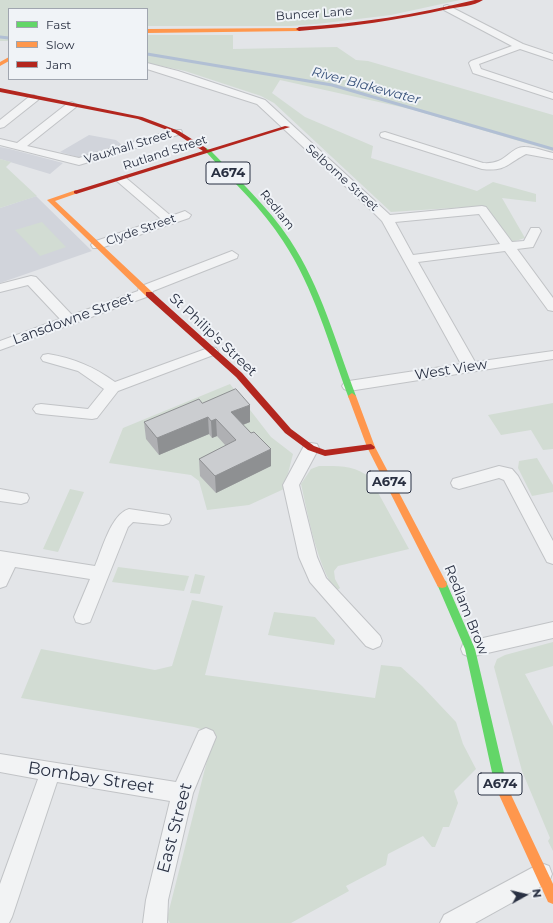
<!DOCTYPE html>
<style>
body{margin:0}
#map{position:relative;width:553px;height:923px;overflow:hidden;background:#e3e5e8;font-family:Montserrat,sans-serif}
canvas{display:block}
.legend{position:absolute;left:8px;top:8px;width:140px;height:72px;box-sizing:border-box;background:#f0f3f7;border:1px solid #a0a5af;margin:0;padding:5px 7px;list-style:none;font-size:12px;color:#293042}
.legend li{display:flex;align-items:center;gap:8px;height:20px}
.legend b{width:20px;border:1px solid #a0a5af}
.north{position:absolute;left:505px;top:875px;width:40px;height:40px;-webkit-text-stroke:3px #f0f3f7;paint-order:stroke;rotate:82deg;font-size:11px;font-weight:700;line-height:16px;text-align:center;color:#293042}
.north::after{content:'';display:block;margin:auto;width:14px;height:18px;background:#293042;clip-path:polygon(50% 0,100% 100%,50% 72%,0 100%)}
</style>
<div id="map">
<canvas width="553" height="923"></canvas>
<ul class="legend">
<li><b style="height:5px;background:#63d668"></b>Fast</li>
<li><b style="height:5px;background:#ff974d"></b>Slow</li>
<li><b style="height:5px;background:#b3261e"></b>Jam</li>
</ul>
<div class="north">N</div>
</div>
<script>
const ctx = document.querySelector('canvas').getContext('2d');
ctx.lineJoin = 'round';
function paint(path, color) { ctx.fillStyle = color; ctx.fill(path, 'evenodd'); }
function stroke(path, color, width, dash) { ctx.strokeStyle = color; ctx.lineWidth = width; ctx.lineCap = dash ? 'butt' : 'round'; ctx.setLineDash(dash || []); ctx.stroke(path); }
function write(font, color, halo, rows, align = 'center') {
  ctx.font = font + ' Montserrat,sans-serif'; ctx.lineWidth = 4; ctx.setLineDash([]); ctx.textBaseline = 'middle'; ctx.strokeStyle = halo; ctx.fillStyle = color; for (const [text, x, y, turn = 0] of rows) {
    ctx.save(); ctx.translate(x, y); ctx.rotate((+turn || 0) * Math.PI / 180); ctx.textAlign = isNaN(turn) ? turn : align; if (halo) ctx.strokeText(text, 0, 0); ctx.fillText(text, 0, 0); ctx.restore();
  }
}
paint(new Path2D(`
 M89 135 116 140 122 145 81 158 60 152Z
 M0 147 10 149 63 163 50 174 0 159Z
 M36 196 92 251 0 283V208Z`), '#d1d4db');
paint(new Path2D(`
 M0 0H460L391 15 317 24 291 26H147V9H9V41H0Z
 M147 35H233V49L337 47 356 60 368 61 553 115V151L410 109 280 80 272 93 305 117 373 146 371 158 477 191 493 182 536 194V202L502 198 525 238 512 242 483 206 391 212 274 103 261 96 185 71 147 63Z
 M0 159 11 162 6 167 37 196 0 208Z
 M42 222 66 247 40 256 15 230Z
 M230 384 271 437 293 454 284 489 249 505 207 510 199 481 191 475 109 463 123 428Z
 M553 403V449L543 450 531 430 501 435 488 415Z
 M537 458 553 485V492L532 496 518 468 519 461Z
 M319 466C338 466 356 465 370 478L409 549 338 566 334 571 335 579 340 588 336 591C317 566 308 515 301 484L311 469Z
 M70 489 84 492 58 552 43 549Z
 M118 567 189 576 184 591 112 582Z
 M195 574 205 576 200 594 190 593Z
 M192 600 223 606 205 675 375 698 381 665 401 667 422 686 456 722 463 744 476 769 454 791 458 803 449 827H443L435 847H432L423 836 388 854 386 865 346 886 349 891 291 923H170L167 918 214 733 194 727 21 698 41 649 155 670 172 666Z
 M274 612 315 617 335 640 334 645 268 635Z
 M553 642V666L525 674 553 726V851L548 841 550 838 522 771 494 667 497 659 505 655Z`), '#d2dcd3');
stroke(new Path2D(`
 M0 37 9 38
 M147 54 332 85 553 149`), '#b1bfd4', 3);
const street = new Path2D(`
 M447 5 523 44 553 54V60L520 49 479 64 481 69 553 93V99L473 73 469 63 471 61 512 46 444 10V6Z
 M147 63 178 71 265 100 390 215 482 206 486 207 512 242 524 241 531 228H539L541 231 533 247 517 249 553 298V311L548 310 505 251 418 262 475 362 553 351V359L349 391 344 389 342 386 344 383 349 381 461 364 382 221 373 212 257 104 147 69ZM479 214 500 244 413 255 395 222Z
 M34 95 39 98 38 100 4 127 0 128V120L30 96Z
 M72 102 77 105 76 107 27 146 79 158 173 130H181L182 132 181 134 79 165 0 145V139L17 143 68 103Z
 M385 132 483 163C507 165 510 146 525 147 534 147 544 151 553 153V159L526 154C508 163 506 172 482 169L381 137 380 135 381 133Z
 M122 177 126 178 171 216 185 211 191 215 189 218 101 248H93L91 245 93 242 161 219 118 182 116 180Z
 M232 251 238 255 237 258 153 291 152 295 0 350V341L60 319 28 285 0 292V284L31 276 36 277 72 315 138 291 139 287Z
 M211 347 216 348 218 351 216 354 118 391 97 418 92 419 41 414 36 413 33 409 36 405 41 404 88 409 104 389 78 371 43 361 41 358 43 355 48 354C74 358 94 367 115 382Z
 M311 443 317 444 319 448 299 485 317 557 326 578 380 636 382 641 380 646 373 649 366 646 310 582 299 557 283 485 305 444Z
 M499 466 512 469 518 476 553 541V564L547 562 504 480 499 478 459 489 453 487 451 483 453 479Z
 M0 489 27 494 29 498 27 502 21 504 0 501Z
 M129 509 169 515 171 519 169 523 163 525 133 522 128 527 90 622 83 624 76 622 74 617 90 579 15 567 6 586 0 588V551L95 566C102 550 111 514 129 509Z
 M553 622V638L470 657 463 654 461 649 463 644 470 641Z
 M206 728 213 731 216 737 193 793 168 900 167 923H143L146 900 170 801 57 782 12 917 9 923H0V884L38 779 0 772V754L176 782 199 731Z
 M541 863 549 866 552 874 549 882 475 923H440L444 915Z`);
stroke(street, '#c1c3c6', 2);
paint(street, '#f2f3f4');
paint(new Path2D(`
 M202 148H206L211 151C238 179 268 207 290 240 321 287 336 343 356 396L355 398H349L348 396C329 344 314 288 283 241 262 208 233 182 207 153L202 150Z
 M442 580 446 581 447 584 475 649 507 786 505 790 501 791 497 790 495 786 465 649 437 584 438 581Z`), '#63d668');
paint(new Path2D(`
 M301 28V30L299 31 147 33V29Z
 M9 57V61L0 66V62Z
 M76 190 78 191V193L55 201 152 292V296H146L47 200Z
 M352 393 356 396 375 447 447 584 446 587 442 588 438 587 367 447 348 396Z
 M501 781 505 782 553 884V904L548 902 495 786 497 782Z`), '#ff974d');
paint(new Path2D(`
 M475 0H483C474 6 459 7 448 9 399 20 349 27 299 31L296 29 299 27C359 24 417 14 475 0Z
 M0 88 142 117 179 131 206 148 207 150 285 126 290 127 76 194 74 193V191L203 151 175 133 138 119 0 92Z
 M146 292H152L242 373 291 429 314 446 325 450 371 444 375 447 374 449 325 456 308 450 285 433 236 377 146 296Z`), '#b3261e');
paint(new Path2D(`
 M202 403 250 422 243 425 251 433 271 449V466L216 493 200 476 199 459 226 446 217 436 212 438 209 434 159 455 146 439 144 422Z`), '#afb0b3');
paint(new Path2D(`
 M250 405V422L232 429 231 412Z
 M208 417 209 434 159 455 157 438Z
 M216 419 217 436 212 438 211 421Z
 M271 449V466L216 493 215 476Z`), '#8e9092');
const building = new Path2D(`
 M236 389 250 405 231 412 251 433 254 432 271 449 215 476 199 459 236 440 216 419 211 421 208 417 157 438 144 422 199 399 202 403Z`);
paint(building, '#cbcdd0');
stroke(building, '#8e9092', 1);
write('12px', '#293042', '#f0f3f7', [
 ["Buncer Lane",314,14,-4],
 ["Vauxhall Street",128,147,-17],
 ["Rutland Street",165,153,-18],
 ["Selborne Street",342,178,42],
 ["Redlam",277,210,51],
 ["Clyde Street",141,230,-19]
]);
write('italic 13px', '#324d77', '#f0f3f7', [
 ["River Blakewater",366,86,15]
]);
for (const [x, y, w] of [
 [228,173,44],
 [389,482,44],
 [500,784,44]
]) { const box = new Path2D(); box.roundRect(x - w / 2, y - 11, w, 22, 3); ctx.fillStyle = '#f0f3f7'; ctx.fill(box); stroke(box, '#293042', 1); }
write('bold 13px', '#293042', null, [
 ["A674",228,173],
 ["A674",389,482],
 ["A674",500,784]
]);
write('14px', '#293042', '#f0f3f7', [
 ["Lansdowne Street",73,319,-20],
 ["St Philip's Street",213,335,43],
 ["West View",451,370,-9],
 ["Redlam Brow",466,610,68]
]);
write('17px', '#293042', '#f0f3f7', [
 ["Bombay Street",91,778,9],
 ["East Street",175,828,-75]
]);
</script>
